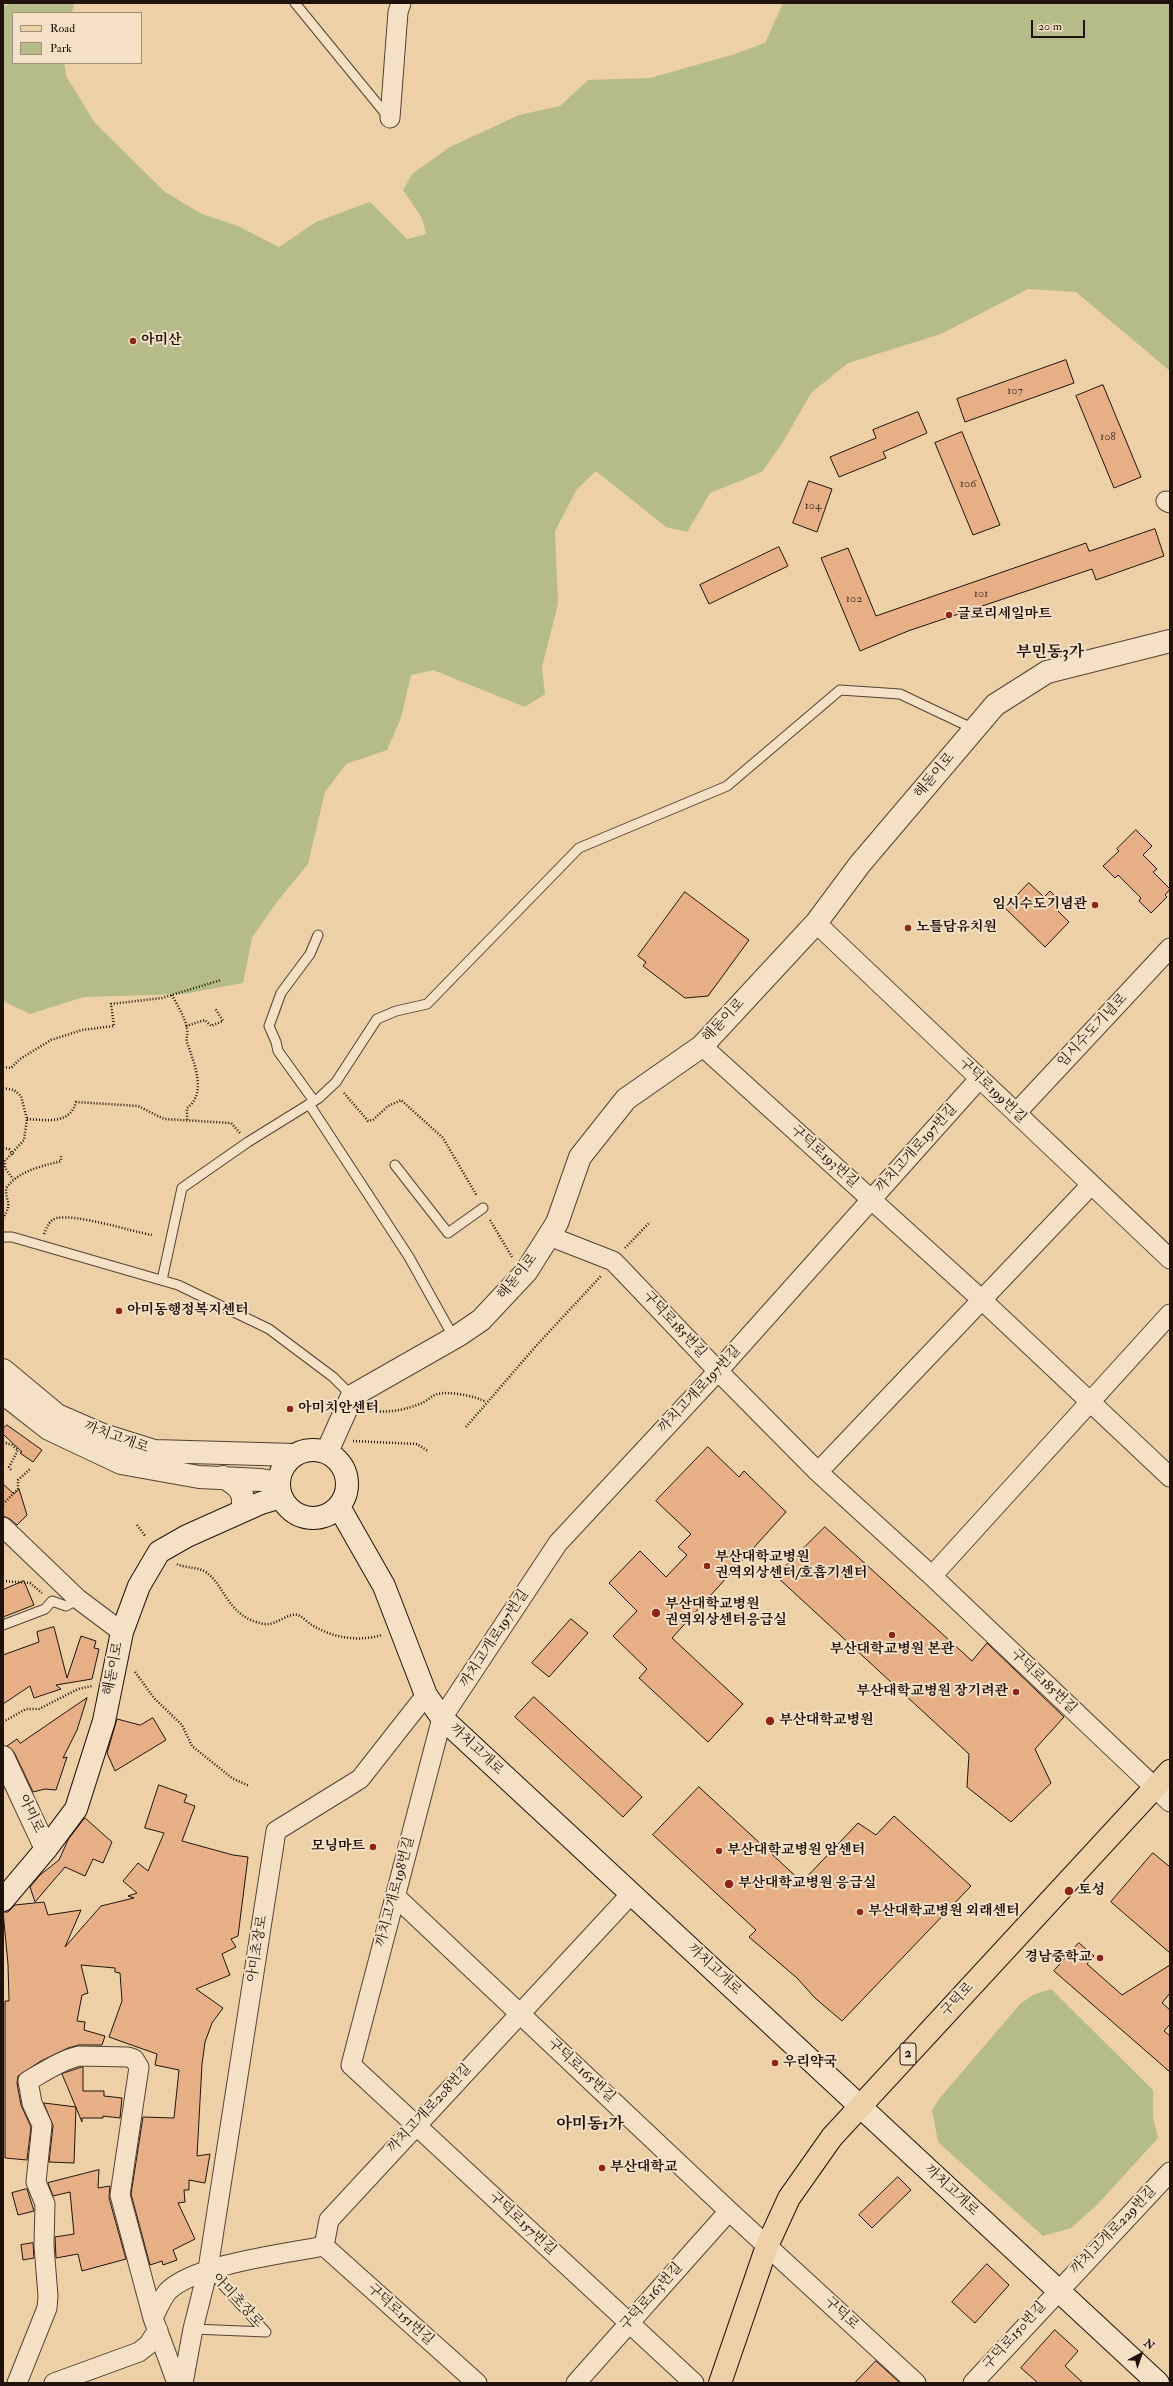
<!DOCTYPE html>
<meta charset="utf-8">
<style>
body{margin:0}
#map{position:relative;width:1173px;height:2386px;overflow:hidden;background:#edd0a6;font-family:"IM FELL Double Pica",serif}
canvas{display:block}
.frame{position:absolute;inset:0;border:4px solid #20130e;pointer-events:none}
.legend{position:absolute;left:12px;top:12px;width:130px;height:52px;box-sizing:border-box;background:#f3e0c5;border:1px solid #9f8e7c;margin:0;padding:5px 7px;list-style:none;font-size:12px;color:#20130e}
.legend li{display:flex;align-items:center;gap:8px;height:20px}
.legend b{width:20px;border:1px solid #9f8e7c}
.north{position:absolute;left:1121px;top:2334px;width:40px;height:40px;-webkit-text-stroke:3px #f3e0c5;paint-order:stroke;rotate:40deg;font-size:11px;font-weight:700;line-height:16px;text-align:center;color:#20130e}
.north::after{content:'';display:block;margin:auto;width:14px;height:18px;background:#20130e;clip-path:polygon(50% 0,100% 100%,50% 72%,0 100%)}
.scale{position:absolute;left:1031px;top:20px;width:54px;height:18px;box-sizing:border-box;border:2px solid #20130e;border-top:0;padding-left:5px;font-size:12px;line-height:14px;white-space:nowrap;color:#20130e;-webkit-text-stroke:3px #f3e0c5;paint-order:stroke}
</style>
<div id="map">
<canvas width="1173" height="2386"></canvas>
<div class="frame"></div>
<ul class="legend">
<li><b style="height:5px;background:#edd0a6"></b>Road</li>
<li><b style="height:11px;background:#b5bc89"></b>Park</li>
</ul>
<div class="north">N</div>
<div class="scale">20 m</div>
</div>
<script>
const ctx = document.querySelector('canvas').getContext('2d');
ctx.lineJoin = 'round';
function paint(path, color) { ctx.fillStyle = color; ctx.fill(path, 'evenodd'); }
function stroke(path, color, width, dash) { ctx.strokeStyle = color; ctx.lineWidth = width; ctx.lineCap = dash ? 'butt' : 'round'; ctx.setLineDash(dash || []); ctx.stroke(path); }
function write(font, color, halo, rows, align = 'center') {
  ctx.font = font + ' "IM FELL Double Pica","Noto Serif KR",serif'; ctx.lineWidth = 4; ctx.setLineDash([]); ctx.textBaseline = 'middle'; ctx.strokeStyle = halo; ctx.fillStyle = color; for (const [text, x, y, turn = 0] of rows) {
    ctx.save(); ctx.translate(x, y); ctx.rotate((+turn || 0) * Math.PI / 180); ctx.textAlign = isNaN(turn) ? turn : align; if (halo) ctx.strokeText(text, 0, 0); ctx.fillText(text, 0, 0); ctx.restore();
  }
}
paint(new Path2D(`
 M11 3H73L74 7 71 13H13V63H64L66 76 95 123 165 192 202 214 238 226 279 247 316 222 370 202 407 239 426 234 422 218 403 190 412 174 450 147 519 115 560 106 588 80 650 78 735 54 765 43 783 3H1170V371L1076 292 1028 289 941 334 848 363 811 393 783 442 762 472 710 493 687 532 666 527 596 471 577 489 555 531 558 604 542 667 545 694 525 707 433 670 411 675 401 718 387 750 346 764 325 792 308 864 276 903 252 938 243 983 184 994 84 997 30 1014 3 1001V7Z
 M1051 1989 1153 2090V2117L1158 2138 1096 2206 1071 2228 1043 2236 938 2142 932 2110 939 2099 1020 2004 1033 1995Z`), '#b5bc89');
const building = new Path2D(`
 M1066 360 1074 383 965 422 957 399Z
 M1103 385 1141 477 1114 488 1076 396Z
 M918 412 927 433 883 452 886 458 839 477 830 457 876 438 873 430Z
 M962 432 1000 525 973 535 935 443Z
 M809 481 832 489 817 532 793 523Z
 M1155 529 1164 556 1096 580 1092 569 908 631 860 651 821 558 848 548 876 616 1086 543 1089 551Z
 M779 547 788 566 709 604 700 585Z
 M1136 830 1152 846 1143 855 1157 869 1153 872 1170 889 1165 895 1167 897 1151 913 1139 901 1141 898 1118 875 1115 878 1103 866 1119 851 1117 849Z
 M1029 883 1044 897 1050 891 1062 903 1056 909 1069 922 1045 947 1005 908Z
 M685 892 749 940 708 996 685 998 643 966 646 962 638 956Z
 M7 1425 42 1450 33 1462 20 1453 22 1452 3 1434V1429Z
 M708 1447 739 1477 744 1471 786 1512 672 1638 743 1704 708 1742 639 1678 647 1669 613 1636 637 1611 609 1583 640 1551 666 1577 687 1555 678 1547 691 1534 656 1501Z
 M3 1484 14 1494 19 1489 27 1515 17 1525 10 1519 3 1516Z
 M825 1527 972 1661 987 1643 1064 1717 1035 1749 1051 1783 1011 1822 967 1787 969 1754 776 1576Z
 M24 1581 34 1605 3 1617V1590Z
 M571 1619 588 1633 549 1677 532 1663Z
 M54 1627 67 1678 81 1636 96 1641 94 1648 99 1649 92 1679 56 1685 61 1689 34 1698 30 1686 3 1704V1655L39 1642 37 1632Z
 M534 1697 642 1797 623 1817 515 1717Z
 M87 1698 77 1730 63 1758 67 1757 56 1790 45 1789 33 1792 14 1752 7 1746 17 1739 20 1743Z
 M153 1718 166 1740 115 1771 107 1753 117 1719 140 1725Z
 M159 1785 187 1795 184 1802 195 1806 182 1841 233 1855 248 1857 238 1936 231 1939 236 1947 222 1954 230 1975 196 1989 223 2008 212 2023 205 2042 202 2064 197 2156 210 2154 205 2183 189 2180V2190H184L185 2202 178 2203 195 2239 173 2250 177 2260 163 2265 162 2261 150 2265 131 2194 143 2117 174 2118 179 2070 155 2065 157 2054 109 2037 122 2001 120 1973 115 1972V1968L81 1965 88 1993 82 1995 77 2021 85 2022 84 2030 105 2036 102 2045H79L68 2048 41 2061 18 2076 17 2083 21 2105 31 2127 27 2160 5 2158V2001H9L8 1964 3 1912H8L15 1905 44 1902 48 1915 81 1910 65 1947 101 1906 134 1898 128 1896 137 1893 123 1881 138 1863 148 1871 164 1833 145 1828Z
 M699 1787 802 1882 858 1823 876 1835 894 1816 971 1886 842 2021 815 1998 797 1978 749 1937 756 1930 653 1835Z
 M85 1818 112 1842 103 1863 93 1859 85 1876 65 1867 35 1902 30 1887 40 1875 59 1860 68 1840Z
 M1153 1853 1170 1867V1953L1111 1902Z
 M1079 1943 1094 1956 1087 1964 1122 1995 1170 1965V1993L1162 2003 1170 2010V2024L1164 2031 1170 2036V2072L1054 1971Z
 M83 2067V2091H104V2096L122 2098 120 2118 103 2116V2118H82V2122L62 2074Z
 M44 2103 76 2107 74 2163 49 2162 53 2126Z
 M99 2170 98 2188 110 2186 109 2198 126 2259 82 2271 78 2254 56 2258 55 2237 74 2234 70 2192 53 2196 48 2183Z
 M898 2177 911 2190 872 2228 859 2215Z
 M27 2189 34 2211 18 2215 12 2193Z
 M33 2243 34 2258 23 2260 21 2245Z
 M987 2264 1009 2285 975 2323 952 2302Z
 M1055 2330 1078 2351 1065 2366 1083 2383H1038L1021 2368Z
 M876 2361 900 2383H855Z`);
paint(building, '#e7af86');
stroke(building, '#20130e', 1);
const service = new Path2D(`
 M295 3 389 118
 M314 1101 278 1051 276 1042 269 1026 281 993 310 954 318 935
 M309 1104 409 1257 454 1338
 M395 1165 448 1233 483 1208
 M3 1237H12L178 1285 269 1329 333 1377 352 1396
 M162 1280 182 1188 248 1142 319 1098 336 1082 377 1019 396 1011 427 1004 579 848 727 786 840 690 900 694 974 729
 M3 1625 45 1609 52 1601 66 1606 78 1599
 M193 2329 266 2332 208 2269`);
const minor = new Path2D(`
 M390 118 398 12 401 3
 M1166 501 1170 503
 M816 923 1170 1259
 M702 1046 982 1300 1170 1477
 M1016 1113 1170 948
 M549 1236 613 1261 619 1267 718 1371 818 1472 932 1576 1170 1802
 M818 1472 1091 1185
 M3 1527 78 1599 122 1632
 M932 1576 1170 1314
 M395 1896 729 2211 916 2383
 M324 2246 477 2383
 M153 2318C157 2310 162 2298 168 2291 196 2264 284 2254 324 2246L329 2220 631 1894
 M17 2383 47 2308 48 2296 44 2246 45 2204 36 2182 42 2125 32 2103 28 2081C44 2072 61 2060 79 2056L128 2057 134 2059 139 2067 120 2195 153 2318 177 2383
 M54 2383 139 2352 148 2345 158 2330
 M183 2383 193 2329 208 2269 276 1831 360 1779 426 1695
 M576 2383 729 2211
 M694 2383 351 2065 442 1718 558 1543 718 1371 980 1078
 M973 2383 1170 2172`);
const tertiary = new Path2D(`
 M3 1370 57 1415 103 1435 154 1451 295 1455
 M3 1393 49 1429 121 1463 199 1477 261 1480 279 1483
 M327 1452 352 1396 459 1335 481 1320 526 1272 557 1223 580 1157 626 1099 702 1046 816 923 860 864 995 705 1047 672 1170 641
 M223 1477C239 1486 246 1492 242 1511
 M3 1757 46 1849`);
const secondary = new Path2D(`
 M279 1484a34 34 0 1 1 68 0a34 34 0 1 1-68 0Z
 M339 1507 384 1586 426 1695 442 1718 1158 2383
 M3 1900 46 1849 76 1809 104 1721 122 1632 139 1586 159 1552 187 1536 261 1503 281 1497`);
const primary = new Path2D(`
 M720 2383 767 2246 789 2198 832 2137 1170 1771`);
stroke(service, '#534234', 11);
stroke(minor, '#534234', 21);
stroke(tertiary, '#534234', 24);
stroke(secondary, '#20130e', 24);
stroke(primary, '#20130e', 24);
stroke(new Path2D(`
 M172 995C177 1005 186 1019 187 1029 188 1034 186 1037 187 1042 193 1061 208 1093 187 1108V1120
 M186 1026 205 1020 211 1026 223 1021 215 1008
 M3 1067 11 1068 20 1059 51 1040 82 1030 114 1026 111 1004 162 998 221 980
 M3 1088 14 1090 21 1096 27 1119 24 1140 5 1161V1168L13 1179
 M344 1093 368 1121 373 1120 388 1106 401 1100 443 1138 477 1196
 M27 1119C46 1120 70 1125 76 1102L138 1106 164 1119 231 1123 240 1133
 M3 1148 9 1149 13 1155
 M3 1219C13 1200 6 1205 6 1188 20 1170 40 1167 61 1161V1156
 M490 1220 512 1257
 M44 1234C47 1227 49 1220 57 1218 78 1214 130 1231 152 1235
 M625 1248 650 1222
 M368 1410C385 1414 406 1410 422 1403 427 1401 432 1395 438 1394 449 1391 476 1396 486 1402
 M466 1427 536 1346 601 1276
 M353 1441 417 1444 428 1451
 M3 1442 12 1445 18 1450 9 1467 11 1470
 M3 1504 18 1489V1480L30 1469
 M137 1525 146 1537
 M177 1564C185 1568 196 1567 204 1571 226 1584 226 1617 264 1624 277 1626 290 1610 300 1616 304 1618 308 1623 312 1625 333 1638 358 1642 382 1635
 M3 1581 30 1583 42 1593
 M135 1672 154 1698 182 1725 192 1746 232 1778 249 1786
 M3 1722 26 1709H39L78 1689 92 1686`), '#20130e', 2.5, [1, 2]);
stroke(service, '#f3e0c5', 9);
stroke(minor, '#f3e0c5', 19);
stroke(tertiary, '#f3e0c5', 22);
stroke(secondary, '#f3e0c5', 22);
stroke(primary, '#edd0a6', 22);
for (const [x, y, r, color] of [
 [133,341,4,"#8f2418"],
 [949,615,4,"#8f2418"],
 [1095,905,4,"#8f2418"],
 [908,928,4,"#8f2418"],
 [119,1311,4,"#8f2418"],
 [290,1409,4,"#8f2418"],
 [707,1566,4,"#8f2418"],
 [656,1613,5,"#8f2418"],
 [892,1635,4,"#8f2418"],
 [1016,1692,4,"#8f2418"],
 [770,1721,5,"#8f2418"],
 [373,1847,4,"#8f2418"],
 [719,1851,4,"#8f2418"],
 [729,1884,5,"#8f2418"],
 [1069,1891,5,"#8f2418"],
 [860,1912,4,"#8f2418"],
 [1100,1958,4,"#8f2418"],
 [775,2063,4,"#8f2418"],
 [602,2168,4,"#8f2418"]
]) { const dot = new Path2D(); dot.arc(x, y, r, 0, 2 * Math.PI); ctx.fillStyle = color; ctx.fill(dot); stroke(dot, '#f3e0c5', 1.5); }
write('12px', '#523a2c', null, [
 ["107",1015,391],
 ["108",1108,437],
 ["106",968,484],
 ["104",813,506],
 ["101",981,594],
 ["102",854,599]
]);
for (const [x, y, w] of [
 [908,2054,16]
]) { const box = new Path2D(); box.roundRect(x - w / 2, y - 11, w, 22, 3); ctx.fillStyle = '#f3e0c5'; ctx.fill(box); stroke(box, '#20130e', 1); }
write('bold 13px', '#20130e', null, [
 ["2",908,2054]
]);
write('bold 14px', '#20130e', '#f3e0c5', [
 ["아미산",141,341],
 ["글로리세일마트",957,615],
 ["임시수도기념관",1087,905,"right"],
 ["노틀담유치원",916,928],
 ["아미동행정복지센터",127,1311],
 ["아미치안센터",298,1409],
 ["부산대학교병원",715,1558],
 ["권역외상센터/호흡기센터",715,1574],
 ["부산대학교병원",665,1605],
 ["권역외상센터응급실",665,1621],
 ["부산대학교병원 본관",892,1650,"center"],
 ["부산대학교병원 장기려관",1008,1692,"right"],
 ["부산대학교병원",779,1721],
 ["모닝마트",365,1847,"right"],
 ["부산대학교병원 암센터",727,1851],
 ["부산대학교병원 응급실",738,1884],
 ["토성",1078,1891],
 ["부산대학교병원 외래센터",868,1912],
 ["경남중학교",1092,1958,"right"],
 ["우리약국",783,2063],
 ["부산대학교",610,2168]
], 'left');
write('14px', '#20130e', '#f3e0c5', [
 ["해돋이로",935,776,-50],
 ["해돋이로",724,1021,-47],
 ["임시수도기념로",1093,1031,-47],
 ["구덕로199번길",992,1091,44],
 ["까치고개로197번길",917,1149,-48],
 ["구덕로193번길",824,1157,42],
 ["해돋이로",518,1277,-51],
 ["구덕로185번길",674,1325,47],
 ["까치고개로197번길",700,1390,-47],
 ["까치고개로",116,1438,20],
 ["까치고개로197번길",495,1639,-57],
 ["해돋이로",114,1669,-79],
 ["구덕로185번길",1043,1682,44],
 ["까치고개로",476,1750,43],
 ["아미로",30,1814,65],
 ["까치고개로198번길",396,1892,-75],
 ["아미초장로",258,1949,-81],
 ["까치고개로",714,1970,43],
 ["구덕로",958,2000,-47],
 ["구덕로165번길",581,2071,43],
 ["까치고개로208번길",430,2109,-47],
 ["까치고개로",951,2191,43],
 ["구덕로157번길",522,2224,43],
 ["까치고개로229번길",1114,2231,-46],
 ["구덕로163번길",652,2297,-48],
 ["아미초장로",237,2301,47],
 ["구덕로",841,2314,43],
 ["구덕로151번길",400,2315,42],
 ["구덕로150번길",1015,2336,-48]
]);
write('bold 16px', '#20130e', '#f3e0c5', [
 ["부민동3가",1050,654],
 ["아미동1가",590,2126]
]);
</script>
